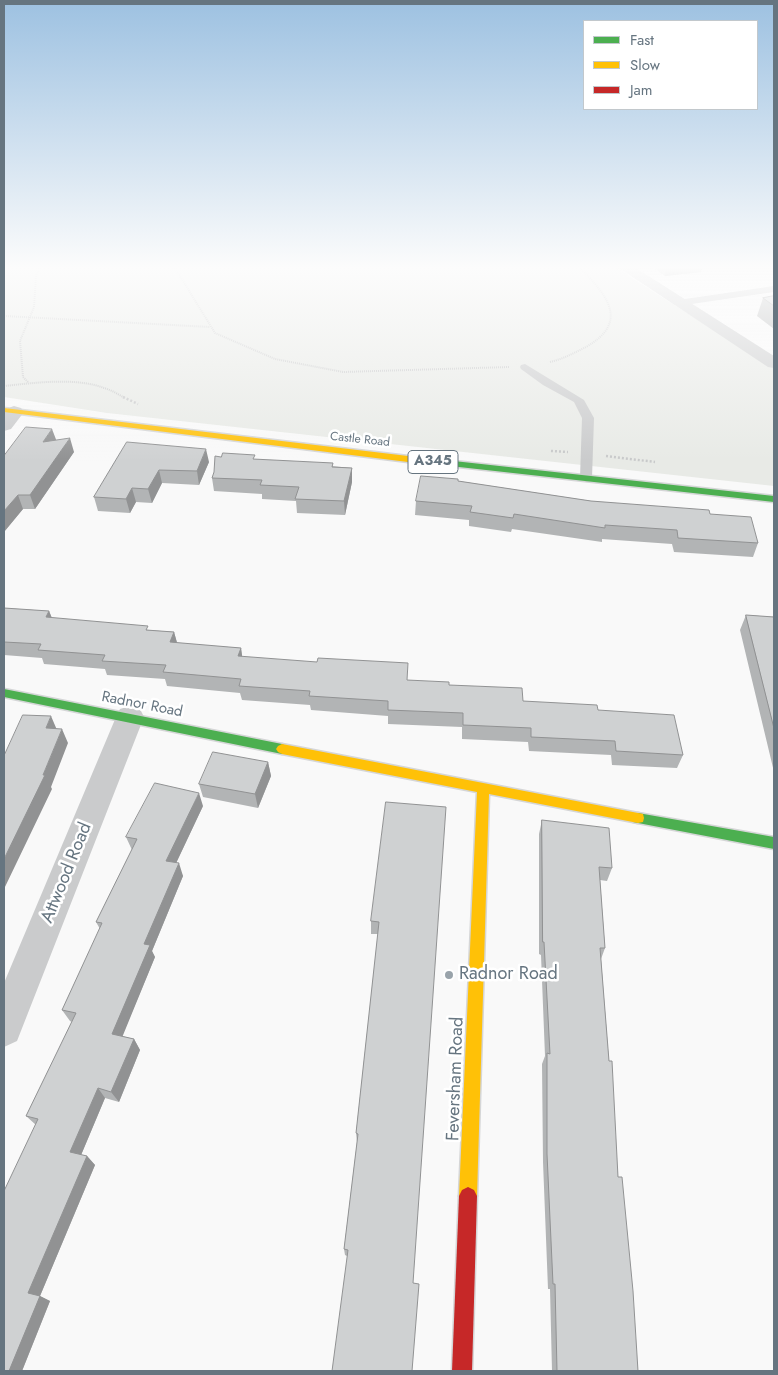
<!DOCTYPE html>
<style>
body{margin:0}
#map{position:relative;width:778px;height:1375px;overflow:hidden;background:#f9f9f9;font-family:Jost,sans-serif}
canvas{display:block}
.frame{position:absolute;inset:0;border:5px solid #667580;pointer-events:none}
.legend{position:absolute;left:583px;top:20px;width:175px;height:90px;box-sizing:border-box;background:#fff;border:1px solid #c2c8cc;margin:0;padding:6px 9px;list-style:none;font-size:15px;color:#667580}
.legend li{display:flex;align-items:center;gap:10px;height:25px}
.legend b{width:25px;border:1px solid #c2c8cc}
</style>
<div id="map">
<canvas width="778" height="1375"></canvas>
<div class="frame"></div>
<ul class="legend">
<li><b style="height:6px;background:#4caf50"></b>Fast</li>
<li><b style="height:6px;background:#ffc107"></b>Slow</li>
<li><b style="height:6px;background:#c62828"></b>Jam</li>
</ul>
</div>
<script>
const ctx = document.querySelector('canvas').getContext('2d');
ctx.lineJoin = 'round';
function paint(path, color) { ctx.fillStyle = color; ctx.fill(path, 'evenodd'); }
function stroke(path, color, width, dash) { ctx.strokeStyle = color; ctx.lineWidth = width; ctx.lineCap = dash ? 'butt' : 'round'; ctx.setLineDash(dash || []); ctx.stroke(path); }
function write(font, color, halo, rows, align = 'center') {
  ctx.font = font + ' Jost,sans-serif'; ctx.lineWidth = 5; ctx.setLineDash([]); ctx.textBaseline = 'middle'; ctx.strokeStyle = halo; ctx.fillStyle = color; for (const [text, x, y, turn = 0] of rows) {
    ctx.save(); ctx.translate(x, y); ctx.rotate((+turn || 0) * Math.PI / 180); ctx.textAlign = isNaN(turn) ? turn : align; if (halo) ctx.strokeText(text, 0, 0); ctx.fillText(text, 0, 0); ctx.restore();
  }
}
paint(new Path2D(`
 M4 268H616L774 368V486L107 413 4 397Z`), '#e8eae6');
const fast = new Path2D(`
 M408 456 774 496V502L405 461V457Z
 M4 689 282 744 286 746 288 749 286 752 282 754 4 697Z
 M638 813 774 837V849L638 823 633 822 632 818 633 814Z`);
const slow = new Path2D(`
 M4 408 408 456 412 459 408 462 4 412Z
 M282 744 638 813 643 814 644 818 643 822 638 823 489 794 477 1196 474 1202 468 1205 462 1202 459 1196 477 792 282 754 278 752 276 749 278 746Z`);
const jam = new Path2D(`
 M468 1187 474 1190 477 1196 472 1371H452L459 1196 462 1190Z`);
stroke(fast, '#d5d6d7', 3);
stroke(slow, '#d5d6d7', 3);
stroke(jam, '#d5d6d7', 3);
stroke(new Path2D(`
 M175 268 215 333 275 359 343 372 509 367
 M4 316 210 327
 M550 362C563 359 574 353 586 347 630 322 607 295 580 268
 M28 382 23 377 20 341 34 307 36 277 39 268
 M4 386C33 383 76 377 104 388 112 390 119 395 125 398`), '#c8c9ca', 2, [1, 1]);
stroke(new Path2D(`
 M123 397 138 404
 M551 451 568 452
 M606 456 655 462`), '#c8c9ca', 2.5, [2, 2]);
paint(new Path2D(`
 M774 286V292L678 306 673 303 678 300Z
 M525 364 584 400 594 418 592 478 590 481 586 482 580 478 582 418 574 402 543 385 521 369 520 367 521 365Z`), '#cacbcc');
paint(new Path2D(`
 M619 268H636L774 356V368L768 367Z
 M14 406 21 408 24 412 11 429 4 431C4 419 1 410 14 406Z
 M130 706 140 709 144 717 17 1041 4 1047V983L116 717 120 709Z`), '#cacbcc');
paint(fast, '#4caf50');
paint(slow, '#ffc107');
paint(jam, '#c62828');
paint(new Path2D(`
 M654 268H702L701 272 665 276Z
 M774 296V329L757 316 763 298Z
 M56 440 74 452 35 509H23L4 532V456Z
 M127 442 209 462 199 485 162 483 152 503 136 502 130 513 98 511 94 497Z
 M255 459 352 468V482L345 515 297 513 296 501 262 499V494L214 491 212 478Z
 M458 481 591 501 710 514 758 543 753 557 674 552 672 544 602 539V542L512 529 511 532 469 526V520L415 515 416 501Z
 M4 608 49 611 52 618 149 630 174 632 177 643 241 648 242 657 408 680 449 685 523 701 598 710 683 755 677 768 612 765 611 755 529 751 528 742 462 739V727L388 724V716L311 710 310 705 242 700 240 693 167 686 165 679 107 675 105 669 44 664 42 658 4 655Z
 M746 615 774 617V772L740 630Z
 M268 762 271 776 258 808 203 797 199 784Z
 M386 802 413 1283 412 1371 347 1256 345 1255 344 1249 357 1142 356 1133 378 934H371V921Z
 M203 806 176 863 183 876 152 951 155 957 122 1036 134 1039 140 1050 119 1102 105 1098 81 1155 87 1156 95 1165 40 1296 50 1301 22 1371H4L36 1125 26 1116 72 1022 70 1021 62 1010 100 929 96 922 132 850 126 837Z
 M542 820 612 868 607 881 600 880 605 948 601 959 618 1177 638 1371H552L550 1289H548L543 1162 542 1064 545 1056 541 955 539 954V834Z`), '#b2b4b5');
paint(new Path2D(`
 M666 268H702L701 272 665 276Z
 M52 429 57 442H43Z
 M70 438 74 452 35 509 30 495Z
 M206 449 209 462 199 485 197 471Z
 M352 468V482L345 515 344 501Z
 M159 470 162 483 152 503 148 489Z
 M132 488 136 502 130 513 126 499Z
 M18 495 23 509 4 532V511Z
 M49 611 55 626 46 617Z
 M174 632 178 646 170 642Z
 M241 648 243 662 238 656Z
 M51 716 57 730 46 728Z
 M62 729 68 743 51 787 52 789 4 889V859L43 775Z
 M268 762 271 776 258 808 255 794Z
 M199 793 203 806 171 874 166 861Z
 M179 863 183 876 152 951 155 957 119 1045 112 1034 144 944Z
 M134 1039 140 1050 119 1102 111 1092Z
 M98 1088 105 1098 79 1160 70 1152Z
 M87 1156 95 1165 40 1296 50 1301 22 1371H9L28 1293Z`), '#919293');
const building = new Path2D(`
 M774 296V306L763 298Z
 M26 427 52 429 43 442 70 438 30 495H18L4 511V456Z
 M127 442 206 449 197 471 159 470 148 489 132 488 126 499 94 497Z
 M223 453 255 455 253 459 333 463 332 467 352 468 344 501 295 499 299 487 260 485 262 480 212 478 214 472 215 456 221 457Z
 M421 476 458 479V481L591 501 709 510 710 514 751 517 758 543 678 538 677 530 605 525V528L514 514 513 518 470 512 472 506 416 501Z
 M4 608 49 611 46 617 148 626 146 630 174 632 170 642 241 648 238 656 317 662 318 658 408 663 407 680 449 682V685L522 688 523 701 597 705 598 710 674 715 683 755 616 751 615 741 531 737V728L463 725V713L388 710V701L309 696 310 691 239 686 241 679 163 672 166 665 102 661 105 655 38 650 41 644 4 642Z
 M746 615 774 617V728Z
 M23 715 51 716 46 728 62 729 43 775H45L4 859V756Z
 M213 752 268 762 255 794 199 784Z
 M155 783 199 793 166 861 179 863 144 944 150 945 112 1034 134 1039 111 1092 98 1088 70 1152 87 1156 28 1293 40 1296 9 1371H4V1191L38 1119 26 1116 76 1013 62 1010 102 923 96 922 137 839 126 837Z
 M386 802 446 807 413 1283 419 1284 412 1371H332L348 1250 344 1249 358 1134 356 1133 379 922 371 921Z
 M542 820 609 828 612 868 599 867 605 948H600L609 1061H612L618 1177H622L633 1291 638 1371H557L555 1284H553L547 1154V1053L550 1054 544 942H543Z`);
paint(building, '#cfd1d2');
stroke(building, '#919293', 1);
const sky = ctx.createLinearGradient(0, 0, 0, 461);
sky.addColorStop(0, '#9dc1e1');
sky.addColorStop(0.58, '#fcfcfc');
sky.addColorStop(1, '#fcfcfc00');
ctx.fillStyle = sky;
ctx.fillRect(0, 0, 778, 461);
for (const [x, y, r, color] of [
 [449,975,5,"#99a3aa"]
]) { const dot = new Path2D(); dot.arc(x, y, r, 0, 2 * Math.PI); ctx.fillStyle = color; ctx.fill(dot); stroke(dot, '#fff', 2); }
write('12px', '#667580', '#fff', [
 ["Castle Road",360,440,6]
]);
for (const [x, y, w] of [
 [433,462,50]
]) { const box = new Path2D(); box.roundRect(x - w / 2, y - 11.5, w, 23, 4); ctx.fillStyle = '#fff'; ctx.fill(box); stroke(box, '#667580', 1); }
write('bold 14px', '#667580', null, [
 ["A345",433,462]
]);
write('15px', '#667580', '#fff', [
 ["Radnor Road",142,705,11]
]);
write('18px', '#667580', '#fff', [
 ["Attwood Road",67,873,-68],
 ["Feversham Road",456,1079,-88]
]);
write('18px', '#667580', '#fff', [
 ["Radnor Road",459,975]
], 'left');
</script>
